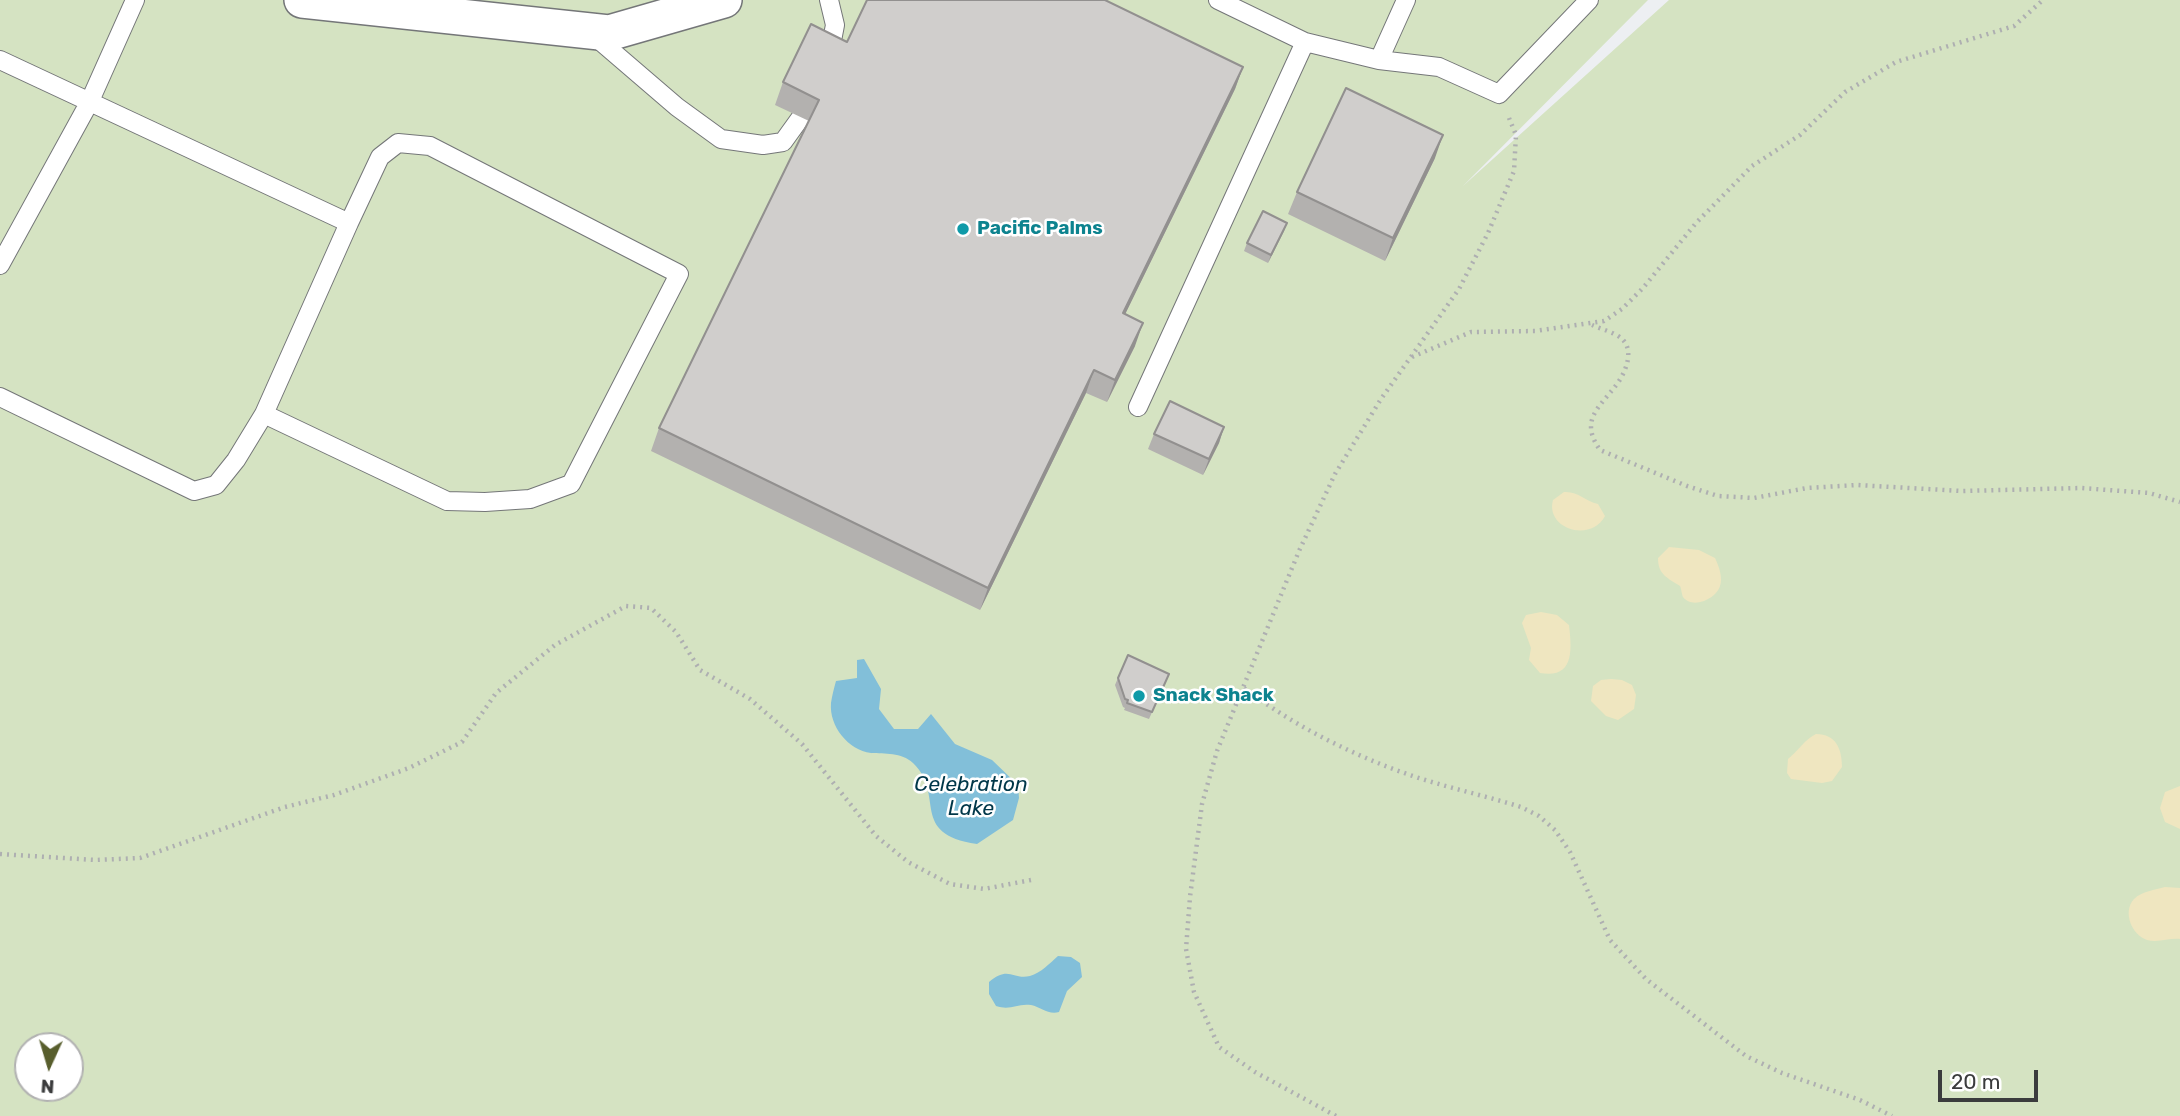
<!DOCTYPE html>
<style>
body{margin:0}
#map{position:relative;width:2180px;height:1116px;overflow:hidden;background:#edeff2;font-family:Rubik,sans-serif}
canvas{display:block}
.north{position:absolute;left:14px;top:1032px;width:70px;height:70px;box-sizing:border-box;background:#fff;border:2px solid #b1b1b1;border-radius:50%;rotate:184deg;font-size:19px;font-weight:700;line-height:28px;text-align:center;color:#3b3c3d}
.north::after{content:'';display:block;margin:auto;width:24px;height:32px;background:#585e2d;clip-path:polygon(50% 0,100% 100%,50% 72%,0 100%)}
.scale{position:absolute;left:1938px;top:1070px;width:100px;height:32px;box-sizing:border-box;border:4px solid #3b3c3d;border-top:0;padding-left:9px;font-size:21px;line-height:24px;white-space:nowrap;color:#3b3c3d;-webkit-text-stroke:5px #fff;paint-order:stroke}
</style>
<div id="map">
<canvas width="2180" height="1116"></canvas>
<div class="north">N</div>
<div class="scale">20 m</div>
</div>
<script>
const ctx = document.querySelector('canvas').getContext('2d');
ctx.lineJoin = 'round';
function paint(path, color) { ctx.fillStyle = color; ctx.fill(path, 'evenodd'); }
function stroke(path, color, width, dash) { ctx.strokeStyle = color; ctx.lineWidth = width; ctx.lineCap = dash ? 'butt' : 'round'; ctx.setLineDash(dash || []); ctx.stroke(path); }
function write(font, color, halo, rows, align = 'center') {
  ctx.font = font + ' Rubik,sans-serif'; ctx.lineWidth = 5; ctx.setLineDash([]); ctx.textBaseline = 'middle'; ctx.strokeStyle = halo; ctx.fillStyle = color; for (const [text, x, y, turn = 0] of rows) {
    ctx.save(); ctx.translate(x, y); ctx.rotate((+turn || 0) * Math.PI / 180); ctx.textAlign = isNaN(turn) ? turn : align; if (halo) ctx.strokeText(text, 0, 0); ctx.fillText(text, 0, 0); ctx.restore();
  }
}
paint(new Path2D(`
 M0 0H1648L1463 186 1669 0H2180V1116H0ZM28 1046H70V1088H28Z`), '#d5e3c2');
paint(new Path2D(`
 M1564 492C1578 491 1585 501 1598 504L1605 516C1591 543 1545 529 1553 500Z
 M1669 547 1699 550 1715 558C1719 566 1723 578 1720 586 1717 598 1693 610 1683 597 1682 596 1681 587 1680 586 1668 578 1658 575 1658 558Z
 M1541 612 1557 615 1569 625C1572 651 1574 679 1540 673L1529 660 1531 648 1522 623 1526 615Z
 M1611 679 1622 680 1632 685 1636 695 1634 709 1618 720 1606 716 1591 701 1593 686 1601 680Z
 M1816 734C1836 734 1842 749 1842 767L1832 781 1822 783 1791 779 1787 773 1788 759C1798 751 1805 739 1816 734Z
 M2180 786V829L2165 822 2160 808 2165 792Z
 M2165 887 2180 888V939C2169 938 2158 943 2147 940 2132 935 2122 912 2134 899 2142 891 2155 890 2165 887Z`), '#efe6c0');
paint(new Path2D(`
 M864 659 881 689 879 709 894 729H918L931 714 955 744 992 760 1018 785 1019 798 1013 820 977 844C908 834 946 794 913 763 901 752 885 754 871 753 848 750 829 726 831 703 832 696 834 688 836 681L857 678V660Z
 M1058 956 1071 957 1080 963 1082 977 1067 991 1059 1012C1048 1015 1041 1007 1031 1005 1017 1003 1011 1011 996 1006L989 994V982C1009 965 1012 980 1030 976 1041 973 1050 963 1058 956Z`), '#82bfd9');
const lane = new Path2D(`
 M829 0 835 25 829 56
 M1218 0 1305 42 1379 60 1406 0
 M592 34 677 107 721 139 763 145 783 142 801 117
 M0 60 349 223 380 157 398 143 430 146 679 274 571 484 530 499 485 502 447 501 264 414 236 460 216 485 194 491 0 397
 M1379 60 1439 67 1499 94 1589 0
 M0 265 89 103 135 0
 M1138 407 1305 42
 M264 414 349 223`);
const street = new Path2D(`
 M302 0 609 33 724 0`);
stroke(lane, '#747678', 20);
stroke(street, '#747678', 38);
stroke(new Path2D(`
 M1592 325C1601 329 1616 333 1622 339 1635 351 1625 373 1617 384 1599 408 1579 420 1600 450L1687 486 1718 496 1754 498 1807 488 1857 485 1962 491 2081 488 2149 493 2180 502
 M1412 357 1471 332 1535 331 1604 321 1622 309 1643 288 1696 223 1752 166 1800 135 1845 92 1896 62 2014 26 2043 0
 M1244 688C1293 725 1348 753 1407 774 1444 787 1483 795 1521 807L1539 816 1555 830 1570 852 1610 940 1646 979 1746 1056 1782 1073 1860 1100 1892 1116
 M0 854 95 860 140 858 285 807 334 795 409 768 462 742 496 693 555 645 626 606 651 608 676 632 700 670 750 699 802 744 876 836 908 862 950 884 984 889 1031 880
 M1336 1116 1255 1072 1219 1047 1194 992 1186 949 1190 897 1202 804 1217 751 1299 551 1335 474 1381 399 1459 289 1488 233 1514 171 1516 135 1509 118`), '#aeafb1', 4.5, [2, 5]);
stroke(lane, '#fff', 18);
stroke(street, '#fff', 35);
paint(new Path2D(`
 M847 42 1243 67 1235 89 1125 314 1135 346 1107 402 1086 393 980 610 651 451 659 428 809 121 775 105 783 82Z
 M1435 158 1385 261 1288 214 1297 192Z
 M1287 223 1268 263 1244 251 1247 243Z
 M1224 427 1219 443 1203 475 1148 449 1154 434Z
 M1169 674 1149 719 1124 710 1125 708 1123 707 1115 685 1118 678Z`), '#b3b1af');
paint(new Path2D(`
 M1243 67 1235 89 1115 335 1123 313Z
 M1443 135 1435 158 1385 261 1393 238Z
 M1287 223 1284 231 1268 263 1271 255Z
 M1143 323 1135 346 1107 402 1115 380Z
 M1094 370 1086 393 980 610 988 588Z
 M1224 427 1219 443 1203 475 1209 459Z`), '#92908f');
const building = new Path2D(`
 M867 0H1105L1243 67 1123 313 1143 323 1115 380 1094 370 988 588 659 428 819 100 783 82 811 24 847 42Z
 M1346 88 1443 135 1393 238 1297 192Z
 M1263 211 1287 223 1271 255 1247 243Z
 M1170 401 1224 427 1209 459 1154 434Z
 M1128 655 1169 674 1152 712 1127 703 1128 700 1125 699 1118 678Z`);
paint(building, '#d0cecc');
stroke(building, '#92908f', 2);
for (const [x, y, r, color] of [
 [963,229,7,"#0f9aa8"],
 [1139,696,7,"#0f9aa8"]
]) { const dot = new Path2D(); dot.arc(x, y, r, 0, 2 * Math.PI); ctx.fillStyle = color; ctx.fill(dot); stroke(dot, '#fff', 2.5); }
write('bold 19px', '#0d838f', '#fff', [
 ["Pacific Palms",977,229],
 ["Snack Shack",1153,696]
], 'left');
write('italic 21px', '#003749', '#fff', [
 ["Celebration",971,785],
 ["Lake",971,809]
]);
</script>
